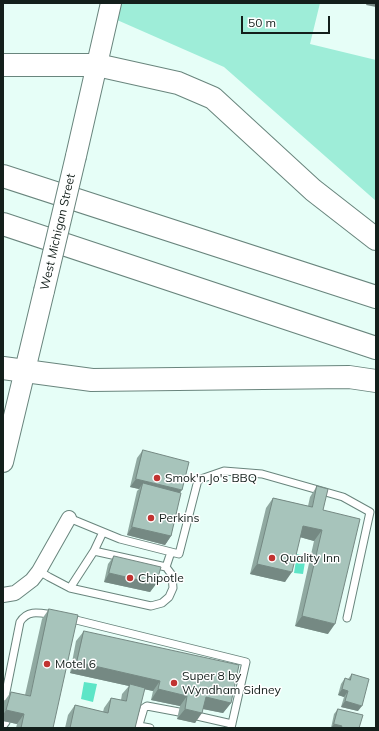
<!DOCTYPE html>
<style>
body{margin:0}
#map{position:relative;width:379px;height:731px;overflow:hidden;background:#e6fef7;font-family:Mulish,sans-serif}
canvas{display:block}
.frame{position:absolute;inset:0;border:4px solid #131f1b;pointer-events:none}
.scale{position:absolute;left:241px;top:16px;width:89px;height:18px;box-sizing:border-box;border:2px solid #131f1b;border-top:0;padding-left:5px;font-size:12px;line-height:14px;white-space:nowrap;color:#131f1b;-webkit-text-stroke:3px #fff;paint-order:stroke}
</style>
<div id="map">
<canvas width="379" height="731"></canvas>
<div class="frame"></div>
<div class="scale">50 m</div>
</div>
<script>
const ctx = document.querySelector('canvas').getContext('2d');
ctx.lineJoin = 'round';
function paint(path, color) { ctx.fillStyle = color; ctx.fill(path, 'evenodd'); }
function stroke(path, color, width, dash) { ctx.strokeStyle = color; ctx.lineWidth = width; ctx.lineCap = dash ? 'butt' : 'round'; ctx.setLineDash(dash || []); ctx.stroke(path); }
function write(font, color, halo, rows, align = 'center') {
  ctx.font = font + ' Mulish,sans-serif'; ctx.lineWidth = 3; ctx.setLineDash([]); ctx.textBaseline = 'middle'; ctx.strokeStyle = halo; ctx.fillStyle = color; for (const [text, x, y, turn = 0] of rows) {
    ctx.save(); ctx.translate(x, y); ctx.rotate((+turn || 0) * Math.PI / 180); ctx.textAlign = isNaN(turn) ? turn : align; if (halo) ctx.strokeText(text, 0, 0); ctx.fillText(text, 0, 0); ctx.restore();
  }
}
paint(new Path2D(`
 M111 3H320L310 44 376 60V201L224 67 108 16Z`), '#9eedd8');
paint(new Path2D(`
 M297 554 306 556 303 574 294 573Z
 M84 682 97 684 93 702 81 699Z`), '#5de5c7');
const lane = new Path2D(`
 M69 518 120 539 179 554 198 480 224 471 262 474 343 497 370 512 347 618
 M166 567 171 552
 M39 571 49 577 70 588 151 606 162 603 169 597 173 588 172 575 166 567 94 551
 M70 588 94 551 103 532
 M68 618 246 662 231 728
 M3 697H5L20 622C28 609 40 613 53 615
 M197 716 232 724
 M3 726 6 722
 M139 726 150 728
 M138 728 144 708 147 706 179 712`);
const street = new Path2D(`
 M3 595 15 593 32 580 39 571 69 518`);
const secondary = new Path2D(`
 M76 156 111 3
 M3 462 44 291`);
const highway = new Path2D(`
 M3 65H97L178 83 213 98 313 190 376 239
 M3 176 376 297
 M3 224 376 348
 M3 368 92 380 349 377 376 381`);
stroke(lane, '#69857d', 9);
stroke(street, '#69857d', 16);
stroke(secondary, '#69857d', 22);
stroke(highway, '#69857d', 24);
stroke(lane, '#fff', 7);
stroke(street, '#fff', 14);
stroke(secondary, '#fff', 20);
stroke(highway, '#fff', 22);
const secondaryBridge = new Path2D(`
 M44 291 76 156`);
stroke(secondaryBridge, '#69857d', 22, []);
stroke(secondaryBridge, '#fff', 20);
paint(new Path2D(`
 M143 450 180 493 171 536 165 545 127 535 137 491 139 489 130 487 137 458Z
 M317 486 323 510 328 634 295 626 314 541 300 537 285 582 250 574 266 508 273 498 308 506 310 497Z
 M114 556 156 584 150 592 104 582 108 564Z
 M49 609 53 728H16L17 724 3 721V703L11 692 25 695 42 619Z
 M84 631 231 703 223 713 203 709 195 723 177 719 180 706 151 700 153 691 144 689 135 728H65L68 715 75 705 103 712 104 708 111 698 121 700 122 694 129 686 70 673 76 641Z
 M352 674 358 711 341 707 344 697 338 695 341 684 345 678 348 679Z
 M338 709 359 728H331L334 714Z`), '#90a9a1');
paint(new Path2D(`
 M367 3H376V7L366 5Z
 M136 479 182 490 176 498 143 483 139 489 130 487Z
 M303 526 322 530 314 541 296 536Z
 M132 527 171 536 165 545 127 535Z
 M257 564 292 572 285 582 250 574Z
 M109 573 156 584 150 592 104 582Z
 M302 616 335 624 328 634 295 626Z
 M77 662 160 681 153 691 129 686 130 684 129 686 70 673Z
 M158 689 187 696 180 706 151 700Z
 M342 689 348 691 344 697 338 695Z
 M206 697 231 703 223 713 198 708Z
 M345 701 362 706 358 711 341 707Z
 M185 709 202 713 195 723 177 719Z
 M6 710 24 714 17 724 3 721V715Z
 M334 724 342 726 340 728H331Z`), '#758983');
const building = new Path2D(`
 M143 450 189 462 182 490 136 479Z
 M143 483 181 493 171 536 132 527Z
 M317 486 328 489 323 510 360 519 335 624 302 616 322 530 303 526 292 572 257 564 273 498 312 507Z
 M114 556 161 567 156 584 109 573Z
 M49 609 78 615 53 728H21L24 714 6 710 11 692 30 696Z
 M84 631 239 665 231 703 206 697 202 713 185 709 187 696 158 689 160 681 77 662Z
 M352 674 369 679 362 706 345 701 348 691 342 689 345 678 350 680Z
 M130 684 145 688 135 728H70L75 705 108 713 111 698 126 701Z
 M338 709 363 715 359 728H341L342 726 334 724Z`);
paint(building, '#a7c4bb');
stroke(building, '#758983', 1);
for (const [x, y, r, color] of [
 [157,478,4,"#c13331"],
 [151,518,4,"#c13331"],
 [272,558,4,"#c13331"],
 [130,578,4,"#c13331"],
 [47,664,4,"#c13331"],
 [174,683,4,"#c13331"]
]) { const dot = new Path2D(); dot.arc(x, y, r, 0, 2 * Math.PI); ctx.fillStyle = color; ctx.fill(dot); stroke(dot, '#fff', 1.5); }
write('12px', '#131f1b', '#fff', [
 ["West Michigan Street",58,232,-77]
]);
write('12px', '#131f1b', '#fff', [
 ["Smok'n Jo's BBQ",165,478],
 ["Perkins",159,518],
 ["Quality Inn",280,558],
 ["Chipotle",138,578],
 ["Motel 6",55,664],
 ["Super 8 by",182,676],
 ["Wyndham Sidney",182,690]
], 'left');
</script>
